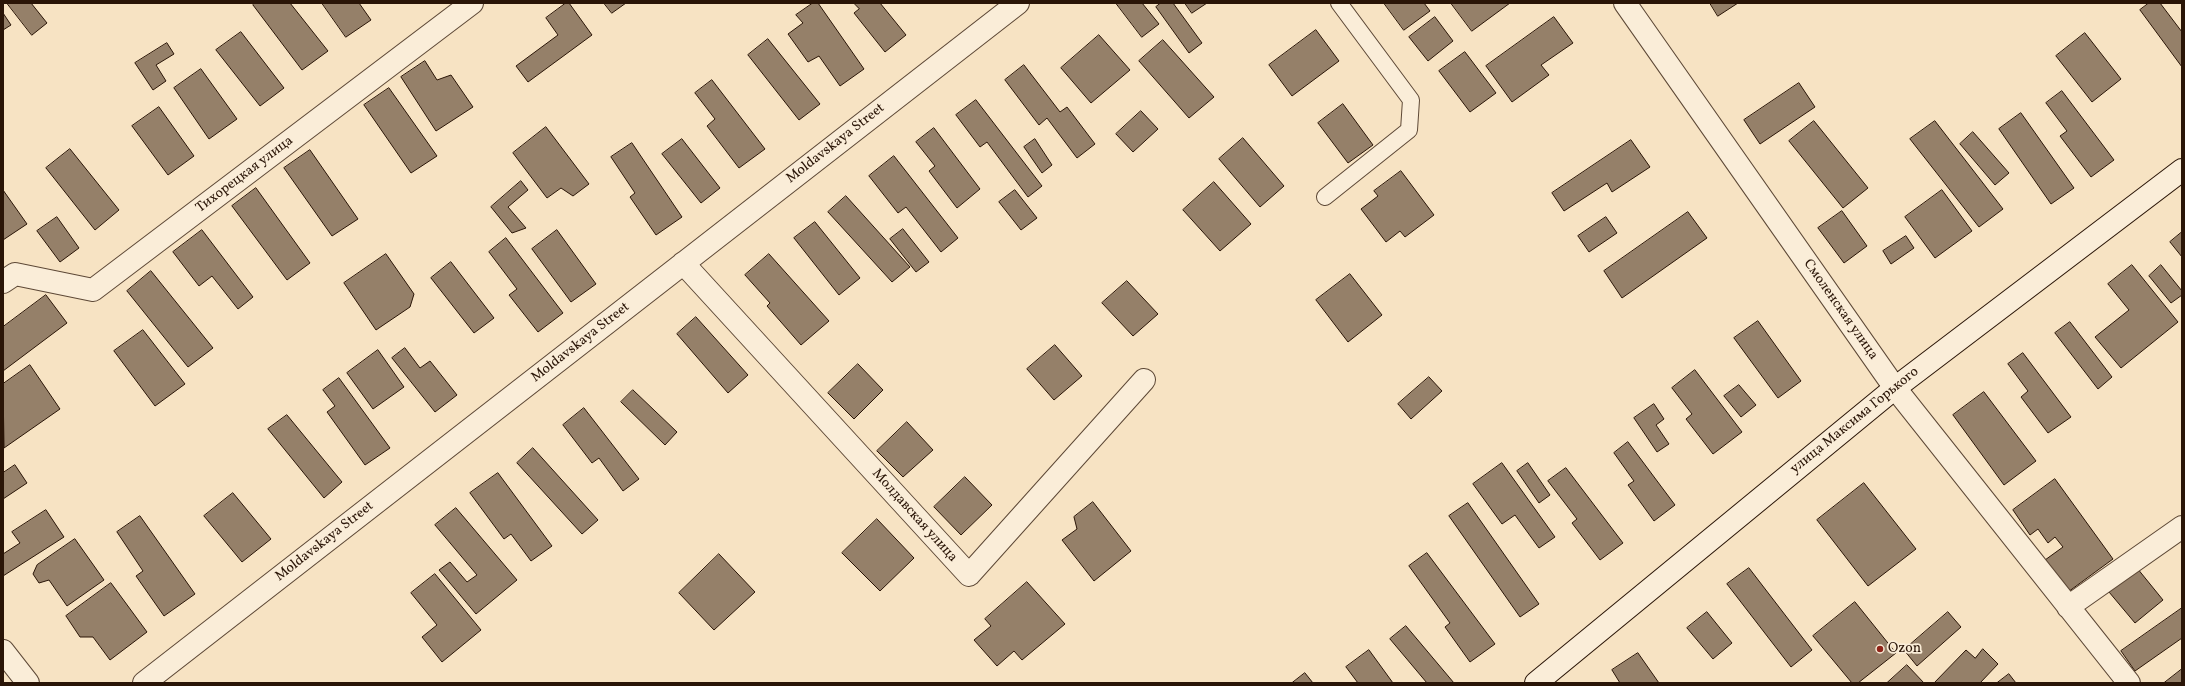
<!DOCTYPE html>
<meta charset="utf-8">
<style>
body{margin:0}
#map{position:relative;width:2185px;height:686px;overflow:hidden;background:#f7e3c3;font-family:Vollkorn,serif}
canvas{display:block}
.frame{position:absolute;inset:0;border:4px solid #2a1507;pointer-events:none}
</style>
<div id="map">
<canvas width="2185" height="686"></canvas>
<div class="frame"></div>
</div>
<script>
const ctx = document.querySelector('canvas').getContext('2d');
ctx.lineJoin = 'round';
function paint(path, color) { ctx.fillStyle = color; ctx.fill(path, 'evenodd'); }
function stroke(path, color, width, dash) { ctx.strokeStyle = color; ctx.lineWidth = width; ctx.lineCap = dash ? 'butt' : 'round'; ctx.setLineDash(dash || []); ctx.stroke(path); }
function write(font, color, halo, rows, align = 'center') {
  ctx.font = font + ' Vollkorn,serif'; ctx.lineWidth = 3.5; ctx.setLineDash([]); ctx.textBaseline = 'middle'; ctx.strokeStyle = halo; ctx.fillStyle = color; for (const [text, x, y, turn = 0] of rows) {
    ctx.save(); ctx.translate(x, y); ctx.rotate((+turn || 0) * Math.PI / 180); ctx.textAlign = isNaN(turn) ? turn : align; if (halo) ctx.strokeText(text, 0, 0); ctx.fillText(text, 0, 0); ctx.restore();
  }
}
const building = new Path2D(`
 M7 3H31L47 23 32 35Z
 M255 3H290L328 51 302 70 253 5Z
 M322 3H359L371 20 346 37Z
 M566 3H569L592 35 528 82 516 66 558 35 546 18Z
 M604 3H626L612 13Z
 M813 3H818L864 69 840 86 819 56 808 62 788 34 803 23 796 15Z
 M854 3H880L906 35 885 52 854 13 859 9Z
 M1116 3H1142L1159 24 1142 37Z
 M1161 3H1173L1202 43 1189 53 1156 7Z
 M1185 3H1207L1192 13Z
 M1384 3H1424L1430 11 1404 30Z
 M1451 3H1510L1472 31Z
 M1710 3H1738L1718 16Z
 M2149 3H2160L2182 32V67L2140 10Z
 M3 13 11 25 3 30Z
 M1435 17 1453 41 1428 61 1409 37Z
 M1554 17 1573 43 1541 65 1549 75 1512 102 1486 66Z
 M1316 30 1339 61 1292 96 1269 65Z
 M241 32 284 88 260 106 216 50Z
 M2085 33 2121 79 2092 102 2056 56Z
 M1099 35 1130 70 1091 103 1061 68Z
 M768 39 820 104 799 120 748 55Z
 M1163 40 1214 97 1189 118 1139 61Z
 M167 43 174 54 156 65 166 81 153 90 135 63Z
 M1465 52 1496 93 1470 112 1439 71Z
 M425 61 437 80 451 75 473 107 436 131 401 77Z
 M1024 65 1060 112 1067 107 1095 144 1077 158 1047 118 1039 125 1005 80Z
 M201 69 237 119 209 139 174 88Z
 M712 80 765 149 739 168 707 126 715 119 695 93Z
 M1799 83 1815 107 1760 144 1744 120Z
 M389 88 437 156 411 173 364 105Z
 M2062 91 2114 160 2091 177 2060 136 2067 131 2046 103Z
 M976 100 1042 186 1028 197 987 142 980 147 956 115Z
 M1343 104 1373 145 1348 163 1318 123Z
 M159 107 194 156 168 175 132 126Z
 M1141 111 1158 129 1133 152 1116 134Z
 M2021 113 2074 188 2051 204 1999 129Z
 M1814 121 1868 188 1843 208 1789 141Z
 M1935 121 2003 209 1979 227 1910 139Z
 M546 127 589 184 573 196 561 188 547 198 513 153Z
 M934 128 980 189 957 208 929 171 935 166 916 142Z
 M1973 132 2009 173 1995 185 1960 144Z
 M1243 138 1284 186 1260 207 1219 159Z
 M682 139 720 188 701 203 662 154Z
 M1035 139 1052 165 1042 173 1024 147Z
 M1631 140 1650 167 1612 192 1607 183 1564 211 1552 193Z
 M632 143 682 217 656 235 630 197 635 193 611 157Z
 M70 149 119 210 95 230 46 168Z
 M310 150 358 219 332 236 284 168Z
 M894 156 958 238 941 252 906 207 898 213 869 176Z
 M1401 171 1434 215 1405 237 1400 231 1386 242 1361 209 1378 196 1374 191Z
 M521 181 528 190 508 207 526 228 512 233 491 207Z
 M1214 182 1251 224 1220 251 1183 210Z
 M256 188 310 263 287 280 232 206Z
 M3 190 27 224 3 240Z
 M1015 190 1037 218 1021 230 999 202Z
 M1942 190 1972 231 1935 258 1905 217Z
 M846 196 910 267 892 282 828 212Z
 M1842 211 1867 246 1844 263 1818 228Z
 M1688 212 1707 238 1622 298 1604 271Z
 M57 217 79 248 60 262 37 231Z
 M1606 217 1617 233 1589 252 1578 236Z
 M815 222 860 278 839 295 794 238Z
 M903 229 929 262 916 272 890 239Z
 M202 230 253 297 238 309 212 276 199 286 173 252Z
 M557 230 596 284 571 302 532 249Z
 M2182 232V257L2170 242Z
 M1906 236 1914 248 1891 264 1883 251Z
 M506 238 563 313 538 332 509 295 517 289 489 252Z
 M386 254 414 294 410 307 376 330 344 283Z
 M769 254 829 321 801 345 767 306 770 303 745 275Z
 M451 262 494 318 474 333 431 278Z
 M2132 265 2178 322 2121 368 2095 337 2129 310 2108 284Z
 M2161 265 2182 291V295L2171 303 2149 276Z
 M151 271 213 348 188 367 127 291Z
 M1350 274 1382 315 1348 342 1316 300Z
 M1127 281 1158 314 1133 336 1102 303Z
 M46 295 67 323 3 371V327Z
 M696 317 748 375 728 393 677 334Z
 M1758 321 1801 381 1778 398 1734 338Z
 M2070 322 2112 377 2098 389 2055 333Z
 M143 330 185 384 155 406 114 351Z
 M1055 345 1082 376 1054 400 1027 369Z
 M405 348 420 368 430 361 457 395 435 412 392 358Z
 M378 350 404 387 373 409 347 373Z
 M2023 353 2071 417 2048 433 2021 397 2028 391 2008 364Z
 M858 364 883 390 854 419 828 393Z
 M30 365 60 409 4 448 3 384Z
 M1695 370 1742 432 1713 454 1686 419 1692 414 1672 388Z
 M1429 377 1442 391 1411 419 1398 404Z
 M339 378 390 448 365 465 327 412 335 406 323 390Z
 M1739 385 1756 405 1741 417 1724 396Z
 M633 390 677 432 665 445 621 402Z
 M1984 392 2036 461 2004 485 1953 415Z
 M1654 404 1664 419 1656 425 1669 444 1657 452 1634 418Z
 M584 408 639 479 623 491 599 458 592 463 563 425Z
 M287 415 342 482 324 498 268 429Z
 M907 422 933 450 903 477 877 451Z
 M1628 442 1675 505 1654 521 1628 485 1634 481 1614 453Z
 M533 448 598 520 582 534 517 463Z
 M1502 463 1555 537 1539 548 1515 515 1502 524 1473 484Z
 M1528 463 1550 495 1539 503 1517 471Z
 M15 465 27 483 3 499V473Z
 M1566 468 1623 543 1600 560 1572 523 1577 519 1548 481Z
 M498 473 552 546 531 561 511 534 504 539 470 493Z
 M965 477 992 505 961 535 934 507Z
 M2055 479 2113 559 2068 592 2045 560 2063 547 2055 537 2048 543 2038 529 2030 535 2013 510Z
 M1864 483 1916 549 1868 586 1817 520Z
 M233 493 271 539 242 562 204 516Z
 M1093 502 1131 551 1094 581 1062 540 1077 529 1074 517Z
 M1468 503 1539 604 1520 617 1449 516Z
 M456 508 517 580 476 614 439 570 450 562 467 582 477 575 435 525Z
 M46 510 64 537 3 576V554L20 543 12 532Z
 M140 516 195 594 164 616 136 576 143 571 117 532Z
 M877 519 914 558 880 591 842 553Z
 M75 539 104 580 67 606 49 580 39 583 33 574 37 565Z
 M1427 553 1495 644 1470 662 1445 627 1450 623 1409 566Z
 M719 554 755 592 714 630 679 593Z
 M1749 568 1812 650 1791 667 1727 584Z
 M2137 568 2163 600 2135 623 2109 592Z
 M435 574 481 630 442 662 422 637 437 625 411 593Z
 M1027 582 1065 624 1022 660 1014 651 997 666 974 640 991 626 985 619Z
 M111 583 147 632 110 660 93 637H80L66 616Z
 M1855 602 1896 653 1858 683H1852L1813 636Z
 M2182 608V638L2135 671 2121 651Z
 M1707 612 1732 643 1713 659 1687 628Z
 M1948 612 1961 627 1917 666 1904 650Z
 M1406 626 1454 683H1427L1390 639Z
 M1983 649 1998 664 1980 683H1934L1966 650 1975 658Z
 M1369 650 1393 683H1358L1346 667Z
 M1638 653 1659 683H1620L1612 670Z
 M1907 665 1924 683H1887Z
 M2182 669V683H2164Z
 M1305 673 1313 683H1292Z
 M2009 674 2016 683H1997Z`);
paint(building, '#958069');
stroke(building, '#2a1507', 1);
const service = new Path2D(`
 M1325 197 1409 130 1411 100 1339 3`);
const minor = new Path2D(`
 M1625 3 1895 388 2129 683
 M683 263 969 575 1144 380
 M3 282 15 274 93 290 472 3
 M2068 607 2182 527
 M3 651 28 683
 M144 683 1018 3`);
const secondary = new Path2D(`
 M1536 683 1895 388 2182 170`);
stroke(service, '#5d4836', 18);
stroke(minor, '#5d4836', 24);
stroke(secondary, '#2a1507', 24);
stroke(service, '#faedd8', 16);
stroke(minor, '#faedd8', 22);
stroke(secondary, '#faedd8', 22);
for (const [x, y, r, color] of [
 [1880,649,4,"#8f2418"]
]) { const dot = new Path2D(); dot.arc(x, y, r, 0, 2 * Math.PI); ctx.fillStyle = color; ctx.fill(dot); stroke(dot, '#faedd8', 1.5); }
write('14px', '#2a1507', '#faedd8', [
 ["Moldavskaya Street",836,144,-38],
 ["Тихорецкая улица",245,175,-37],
 ["Смоленская улица",1840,310,55],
 ["Moldavskaya Street",581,343,-38],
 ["улица Максима Горького",1855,421,-39],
 ["Молдавская улица",914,516,48],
 ["Moldavskaya Street",325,542,-38]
]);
write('14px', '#2a1507', '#faedd8', [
 ["Ozon",1888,649]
], 'left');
</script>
